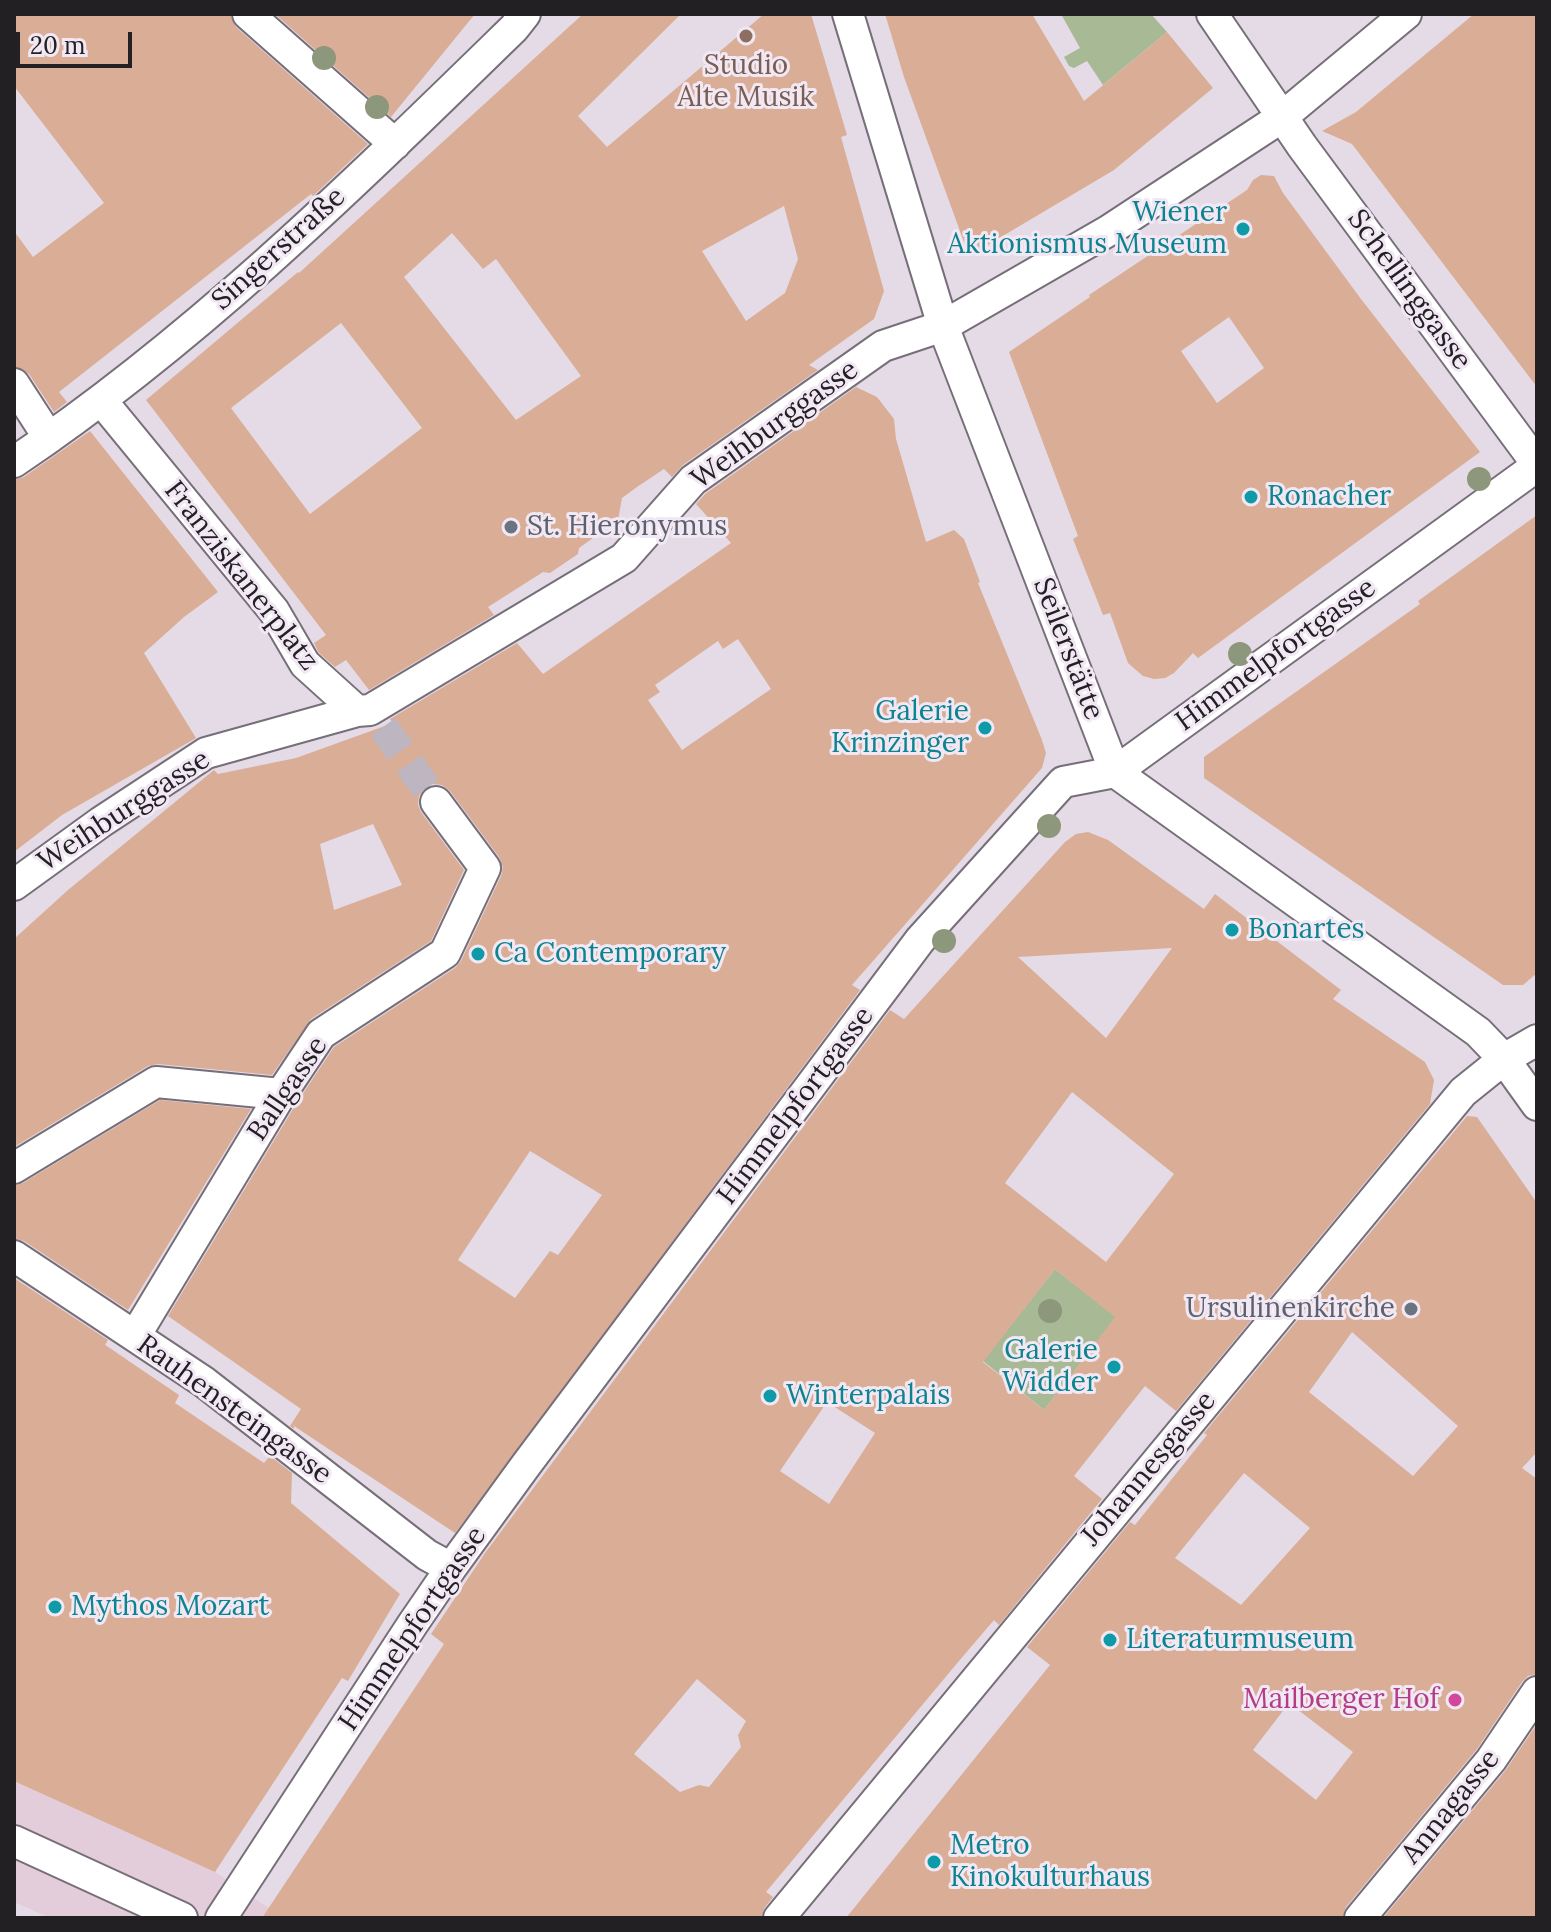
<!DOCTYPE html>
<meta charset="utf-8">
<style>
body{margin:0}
#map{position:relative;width:1551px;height:1932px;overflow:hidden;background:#e4dbe7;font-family:Lora,serif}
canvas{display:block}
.frame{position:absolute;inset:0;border:16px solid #232024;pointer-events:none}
.scale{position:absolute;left:16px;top:32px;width:116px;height:36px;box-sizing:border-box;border:4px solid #232024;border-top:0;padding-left:10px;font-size:24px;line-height:28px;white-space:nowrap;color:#232024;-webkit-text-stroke:6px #f1e8f4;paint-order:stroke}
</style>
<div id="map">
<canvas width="1551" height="1932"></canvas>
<div class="frame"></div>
<div class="scale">20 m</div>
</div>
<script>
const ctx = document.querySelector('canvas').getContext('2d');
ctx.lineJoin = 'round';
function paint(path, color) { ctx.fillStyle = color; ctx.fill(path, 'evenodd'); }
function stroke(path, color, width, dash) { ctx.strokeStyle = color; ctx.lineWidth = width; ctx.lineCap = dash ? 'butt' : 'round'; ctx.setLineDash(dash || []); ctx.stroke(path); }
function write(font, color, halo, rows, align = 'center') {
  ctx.font = font + ' Lora,serif'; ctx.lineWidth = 6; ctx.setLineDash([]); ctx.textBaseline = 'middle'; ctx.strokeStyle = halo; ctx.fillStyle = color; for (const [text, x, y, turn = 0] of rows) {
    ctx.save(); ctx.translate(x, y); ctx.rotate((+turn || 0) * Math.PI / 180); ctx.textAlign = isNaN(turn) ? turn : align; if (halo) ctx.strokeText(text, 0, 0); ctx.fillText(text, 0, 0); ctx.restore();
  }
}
paint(new Path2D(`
 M46 1303 128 1360 122 1370 179 1395 175 1403 213 1429 174 1853 215 1872 284 1918H50L14 1902V1307Z`), '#e4cdda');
paint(new Path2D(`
 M1061 14H1151L1167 32 1103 85 1087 61 1074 68 1069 66 1064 57 1080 48Z
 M1055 1269 1126 1325 1103 1334 1044 1410 983 1361Z`), '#a7b995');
paint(new Path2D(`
 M14 14H230L236 27 368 144 313 196 311 194 59 392 67 402 54 412 29 374 14 366V231L33 257 104 203 14 86Z
 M275 14H475L391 117Z
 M583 14H681L578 116 607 147 764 14H811L847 135 841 137 884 291 874 319 809 365 818 370 683 465 672 477 664 469 637 487 622 498 618 520 579 548 578 554 550 573 543 572 488 607 494 615 369 690 346 660 335 667 319 653 314 643 326 635 146 400 298 272 299 273ZM784 206 798 259 785 293 746 321 702 251ZM452 233 483 269 496 259 581 376 516 420 404 277ZM341 323 422 428 310 514 231 408Z
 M885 14H1032L1084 101 1167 32 1213 88 1114 170 969 256 904 77Z
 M1474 14H1537V387L1352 144 1322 131 1356 112Z
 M1261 175 1274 176 1283 193 1361 299 1480 452 1198 658 1193 653 1174 673 1165 678 1154 679 1143 676 1128 663 1110 613 1103 615 1073 539 1078 536 1009 352 1090 297 1089 295 1247 190 1253 180ZM1229 317 1264 368 1217 403 1181 351Z
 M856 387 877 397 894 419 896 439 926 542 954 530 964 539 980 582 978 583 1042 740 1046 753 1042 768 852 985 860 990 455 1533 294 1426V1429L290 1426 301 1409 168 1316 296 1104 334 1047 455 968 461 961 501 876 503 867 499 857 450 791 442 785 433 784 426 787 419 796 418 805 421 812 464 870 431 941 311 1019 272 1075 158 1064 148 1066 14 1147V939L68 890 214 770 218 774 296 758 393 723 390 719 517 643 543 674 731 543 696 504 705 494ZM738 639 771 689 682 750 648 700 660 692 655 685 718 641 723 649ZM373 824 402 885 334 910 320 844ZM530 1151 602 1195 558 1255 550 1251 515 1298 458 1260Z
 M90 431 218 592 184 617 144 653 196 738 62 815 14 852V480L24 477Z
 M1537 515V973L1523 985H1503L1204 778V757L1420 604 1418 601Z
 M1088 832 1108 840 1204 909 1215 894 1341 990 1333 999 1425 1062 1434 1080 1430 1104 1176 1411 1145 1386 1074 1476 1102 1499 999 1625 994 1620 959 1661 766 1892 773 1897 765 1907 761 1918H262L444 1644 431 1634 485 1553 890 1010 904 1019 1065 842 1076 834ZM1172 948 1106 1038 1018 957ZM1072 1092 1174 1174 1106 1262 1005 1183ZM1055 1269 1115 1317 1044 1410 983 1362ZM827 1402 875 1433 829 1504 780 1471ZM697 1679 746 1721 738 1735 741 1747 709 1787 699 1785 680 1792 634 1754Z
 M160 1100 251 1109 128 1310 24 1241 14 1238V1186L23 1183Z
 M1467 1116 1477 1117 1537 1203V1452L1522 1468 1537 1479V1674L1528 1676 1522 1682 1477 1749 1346 1907 1342 1918H846L1050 1665 1027 1647 1130 1522 1135 1525 1207 1435 1204 1433ZM1352 1332 1458 1426 1413 1476 1309 1392ZM1244 1473 1310 1528 1241 1605 1175 1558ZM1289 1703 1353 1752 1316 1800 1253 1750Z
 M14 1278 108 1340 105 1345 179 1395 175 1403 264 1463 270 1456 292 1473 291 1503 400 1594 348 1681 342 1678 215 1872 14 1781Z
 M1537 1724V1918H1383L1505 1771Z`), '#daad96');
stroke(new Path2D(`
 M383 727 436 802`), '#bdb6c0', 30, [30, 15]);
const street = new Path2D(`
 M248 14 395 144
 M848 14 943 326 1115 772 1478 1032 1504 1059 1537 1105
 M1212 14 1302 146 1537 464
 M14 384 49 438
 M101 400 274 611 305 664 357 711
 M14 462C198 338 356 182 514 28L525 14
 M14 885 101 822 206 753 357 711 370 710 624 558 693 480 883 346 943 326 1108 231 1282 117 1406 14
 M14 1168 156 1082 281 1094
 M14 1256 204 1382 427 1555 451 1568
 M135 1336 281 1094 321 1034 445 953 485 868 436 802
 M14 1841 182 1918
 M221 1918 412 1625 451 1568 526 1465 920 940 1063 782 1115 772 1537 466
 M779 1918 1463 1092 1504 1059 1537 1040
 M1360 1918 1491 1760 1537 1692`);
stroke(street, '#766e79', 34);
stroke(street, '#fff', 30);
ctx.fillStyle = '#8d977b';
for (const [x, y] of [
 [324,58],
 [377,107],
 [1479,479],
 [1240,654],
 [1049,826],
 [944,941],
 [1050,1311]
]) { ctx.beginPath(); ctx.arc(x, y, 12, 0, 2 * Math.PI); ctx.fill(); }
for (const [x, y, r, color] of [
 [746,36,8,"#8d6e63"],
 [1243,229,8,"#0f9aa8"],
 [1251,497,8,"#0f9aa8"],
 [511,527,8,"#6b7280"],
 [985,728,8,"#0f9aa8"],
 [1232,930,8,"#0f9aa8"],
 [478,954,8,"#0f9aa8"],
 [1411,1309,8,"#6b7280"],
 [1114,1367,8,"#0f9aa8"],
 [770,1396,8,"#0f9aa8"],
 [55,1607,8,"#0f9aa8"],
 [1110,1640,8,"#0f9aa8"],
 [1455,1700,8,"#d1479c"],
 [934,1862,8,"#0f9aa8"]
]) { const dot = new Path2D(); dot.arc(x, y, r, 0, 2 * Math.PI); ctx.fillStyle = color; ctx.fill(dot); stroke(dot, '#f1e8f4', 3); }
write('28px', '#785e54', '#f1e8f4', [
 ["Studio",746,66],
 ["Alte Musik",746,98]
]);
write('28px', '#0d838f', '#f1e8f4', [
 ["Wiener",1227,213,"right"],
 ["Aktionismus Museum",1227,245,"right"],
 ["Ronacher",1267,497],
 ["Galerie",969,712,"right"],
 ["Krinzinger",969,744,"right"],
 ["Bonartes",1248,930],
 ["Ca Contemporary",494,954],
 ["Galerie",1098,1351,"right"],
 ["Widder",1098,1383,"right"],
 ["Winterpalais",786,1396],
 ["Mythos Mozart",71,1607],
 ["Literaturmuseum",1126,1640],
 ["Metro",950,1846],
 ["Kinokulturhaus",950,1878]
], 'left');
write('28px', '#232024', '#f1e8f4', [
 ["Singerstraße",279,249,-42],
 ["Schellinggasse",1409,290,54],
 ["Weihburggasse",775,425,-36],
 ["Franziskanerplatz",241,576,52],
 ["Seilerstätte",1068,649,69],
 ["Himmelpfortgasse",1276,655,-36],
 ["Weihburggasse",124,811,-33],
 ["Ballgasse",288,1089,-56],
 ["Himmelpfortgasse",796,1106,-53],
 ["Rauhensteingasse",234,1410,36],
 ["Johannesgasse",1149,1469,-50],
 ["Himmelpfortgasse",413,1629,-56],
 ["Annagasse",1451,1807,-51]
]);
write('28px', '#5b616d', '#f1e8f4', [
 ["St. Hieronymus",527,527],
 ["Ursulinenkirche",1395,1309,"right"]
], 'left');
write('28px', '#b23c85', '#f1e8f4', [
 ["Mailberger Hof",1439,1700]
], 'right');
</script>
